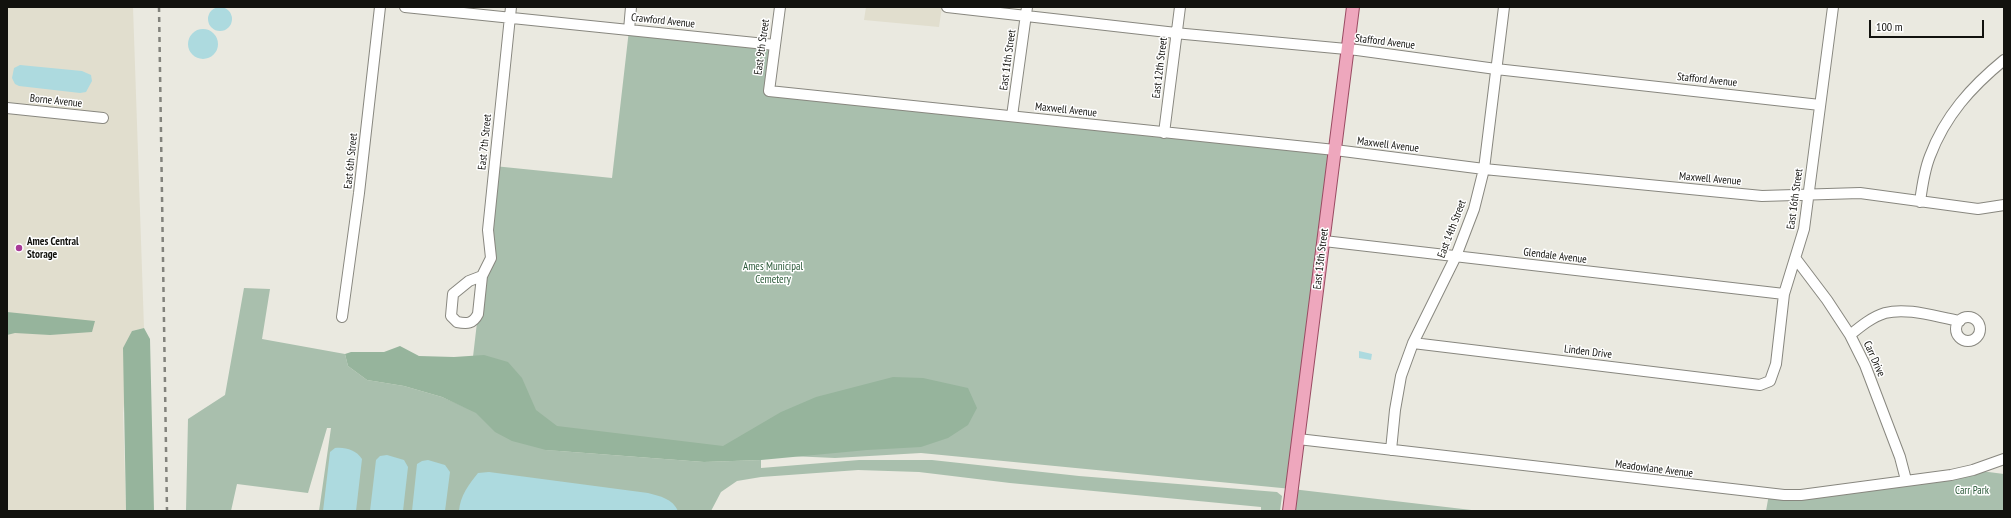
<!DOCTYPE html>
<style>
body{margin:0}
#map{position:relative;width:2011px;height:518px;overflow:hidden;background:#eae9e0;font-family:"PT Sans Narrow",sans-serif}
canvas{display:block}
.frame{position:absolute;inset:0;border:8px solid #12120e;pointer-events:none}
.scale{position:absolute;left:1869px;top:20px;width:115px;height:18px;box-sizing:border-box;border:2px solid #12120e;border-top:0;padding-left:5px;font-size:12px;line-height:14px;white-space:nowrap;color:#12120e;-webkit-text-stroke:3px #fff;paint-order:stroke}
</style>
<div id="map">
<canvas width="2011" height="518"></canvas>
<div class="frame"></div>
<div class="scale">100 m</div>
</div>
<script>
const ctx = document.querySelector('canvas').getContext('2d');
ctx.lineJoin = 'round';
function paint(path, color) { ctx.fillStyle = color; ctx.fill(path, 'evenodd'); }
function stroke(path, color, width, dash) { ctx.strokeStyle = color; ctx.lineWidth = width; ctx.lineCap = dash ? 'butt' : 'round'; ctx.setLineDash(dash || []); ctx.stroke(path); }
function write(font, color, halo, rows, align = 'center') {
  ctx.font = font + ' "PT Sans Narrow",sans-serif'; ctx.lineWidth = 3; ctx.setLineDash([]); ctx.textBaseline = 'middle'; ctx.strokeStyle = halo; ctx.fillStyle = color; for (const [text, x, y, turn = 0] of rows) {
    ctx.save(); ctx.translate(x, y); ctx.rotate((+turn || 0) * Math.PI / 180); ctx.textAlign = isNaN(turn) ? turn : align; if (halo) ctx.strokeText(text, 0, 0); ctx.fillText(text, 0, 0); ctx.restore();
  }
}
paint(new Path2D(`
 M7 7H133L144 328 132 331 123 413 126 511H7Z
 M866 7H942L939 27 864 20Z`), '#e1dece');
paint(new Path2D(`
 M629 30 775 45 769 91 1335 150 1292 489 1480 511H1289L1292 489 921 453 835 458 746 454 546 450 704 462 761 460V468L859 460H932L1079 476 1277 492 1282 496 1280 511H1261V507L1010 483 919 472 858 470 761 477 737 481 721 492 711 511H319L331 428H327L308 493 237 484 231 511H186L188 419 225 395 244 288 270 289 262 339 345 354 348 366 367 380 404 386 442 397 467 408 478 314 487 268 494 166 612 178Z
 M1973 470 2004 474V511H1766L1769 494Z`), '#a9bfad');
paint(new Path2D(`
 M7 312 95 321 92 332 50 335 15 333 7 335Z
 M144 328 150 339 154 511H126L123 348 132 331Z
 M400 346 419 356 454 357 484 355 508 362 522 378 536 410 557 426 723 446 781 412 816 397 893 377 923 378 968 388 977 408 968 425 948 438 921 447 867 450 761 460 704 462 546 450 512 441 495 432 476 413 442 397 404 386 367 380 348 366 345 354 351 352H384Z`), '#96b49c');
paint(new Path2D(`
 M208 19a12 12 0 1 1 24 0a12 12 0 1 1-24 0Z
 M188 44a15 15 0 1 1 30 0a15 15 0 1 1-30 0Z
 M20 65 82 71 91 75 92 81 86 92 80 93 19 86 15 84 12 78 14 68Z
 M1359 351 1372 354 1371 360 1359 358Z
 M335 448C346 447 356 450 362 459L356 511H323L330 452Z
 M387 455 404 460 408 467 403 511H370L376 460 380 456Z
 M428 460 445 465 450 472 445 511H412L417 464 422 461Z
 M489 472 648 493C660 496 673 499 678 511H459C460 496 469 484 478 473Z`), '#addadf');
const minor = new Path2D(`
 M405 7 775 45
 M780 7 769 91 1335 150 1484 169 1762 196 1860 193 1978 209 2004 205
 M947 7 1185 34 1357 50 1496 69 1820 105
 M629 30 631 7
 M7 108 103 118
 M1012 116 1027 7
 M1164 133 1180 7
 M1920 202C1922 187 1924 171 1930 156 1945 116 1971 87 2004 60
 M1324 241 1784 294
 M1796 259 1827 300 1850 335 1865 365 1900 457 1906 480
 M482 276 469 281 453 294 451 316 457 322C467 324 473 324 478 314L482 276 491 258 488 230 511 7
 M342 317 359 193 380 7
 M1956 329a12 12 0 1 1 24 0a12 12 0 1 1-24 0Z
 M1850 335C1861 326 1872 317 1885 313 1908 307 1936 317 1960 321
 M1413 343 1760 385 1770 381 1776 364 1784 294 1804 229 1833 7
 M1298 439 1784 495H1801L1951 475 1973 470 2004 459
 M1391 450 1395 410 1401 376 1413 343 1456 256 1474 209 1484 169 1504 7`);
const major = new Path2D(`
 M1289 511 1353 7`);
stroke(minor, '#88877f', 12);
stroke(major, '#9a4c63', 14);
stroke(minor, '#fff', 10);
stroke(major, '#eea7bd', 12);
stroke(new Path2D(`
 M159 7 167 511`), '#82827b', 2.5, [5, 5]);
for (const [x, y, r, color] of [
 [19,248,4,"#a83a98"]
]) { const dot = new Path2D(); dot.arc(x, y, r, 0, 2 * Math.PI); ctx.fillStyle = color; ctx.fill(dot); stroke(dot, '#fff', 1.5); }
write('11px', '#12120e', '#fff', [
 ["Crawford Avenue",663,21,6],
 ["Stafford Avenue",1385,42,7],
 ["East 9th Street",762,47,-82],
 ["East 11th Street",1008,60,-82],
 ["East 12th Street",1160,68,-83],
 ["Stafford Avenue",1707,80,6],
 ["Borne Avenue",56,101,6],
 ["Maxwell Avenue",1066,110,6],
 ["East 7th Street",485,142,-84],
 ["Maxwell Avenue",1388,145,7],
 ["East 6th Street",351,161,-84],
 ["Maxwell Avenue",1710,179,5],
 ["East 16th Street",1795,199,-82],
 ["East 14th Street",1452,229,-69],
 ["Glendale Avenue",1555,256,7],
 ["East 13th Street",1321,259,-83],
 ["Linden Drive",1588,352,7],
 ["Carr Drive",1874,359,66],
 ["Meadowlane Avenue",1654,469,7]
]);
write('bold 11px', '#12120e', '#fff', [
 ["Ames Central",27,242],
 ["Storage",27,255]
], 'left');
write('11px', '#295837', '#fff', [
 ["Ames Municipal",773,267],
 ["Cemetery",773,280],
 ["Carr Park",1972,491]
]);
</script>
